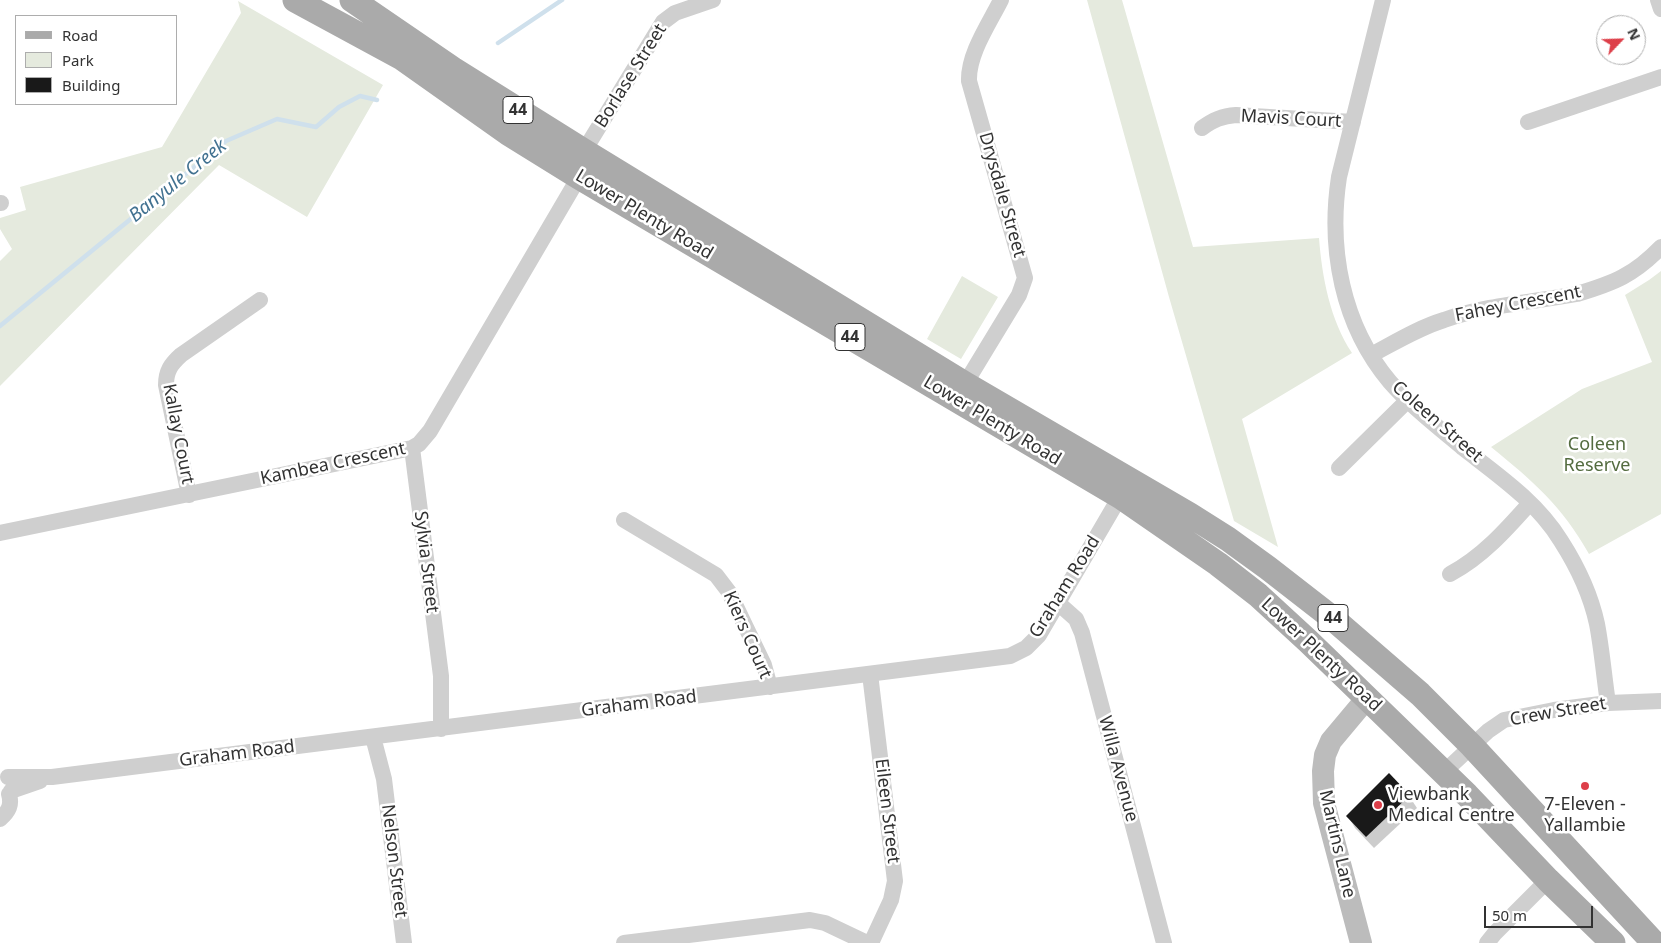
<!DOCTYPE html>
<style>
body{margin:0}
#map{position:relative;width:1661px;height:943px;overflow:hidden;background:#fff;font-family:"Noto Sans",sans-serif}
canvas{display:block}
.legend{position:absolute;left:15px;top:15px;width:162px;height:90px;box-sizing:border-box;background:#fff;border:1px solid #adadad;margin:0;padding:6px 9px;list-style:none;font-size:15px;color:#323232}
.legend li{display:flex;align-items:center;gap:10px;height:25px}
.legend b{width:25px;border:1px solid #adadad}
.north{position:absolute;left:1596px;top:15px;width:50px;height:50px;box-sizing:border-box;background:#fff;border:1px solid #adadad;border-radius:50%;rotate:66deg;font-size:14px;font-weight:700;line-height:20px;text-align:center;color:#323232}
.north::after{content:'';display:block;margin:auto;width:18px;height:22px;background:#dd3f49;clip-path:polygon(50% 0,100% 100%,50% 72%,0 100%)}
.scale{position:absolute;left:1484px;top:906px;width:109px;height:22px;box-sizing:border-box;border:2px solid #323232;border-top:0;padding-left:6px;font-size:15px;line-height:18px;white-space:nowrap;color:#323232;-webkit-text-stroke:4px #fff;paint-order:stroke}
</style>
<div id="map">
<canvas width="1661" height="943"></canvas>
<ul class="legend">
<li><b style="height:6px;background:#aaa"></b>Road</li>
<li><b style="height:14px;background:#e5eade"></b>Park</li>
<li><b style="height:14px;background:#191919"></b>Building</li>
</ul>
<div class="north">N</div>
<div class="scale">50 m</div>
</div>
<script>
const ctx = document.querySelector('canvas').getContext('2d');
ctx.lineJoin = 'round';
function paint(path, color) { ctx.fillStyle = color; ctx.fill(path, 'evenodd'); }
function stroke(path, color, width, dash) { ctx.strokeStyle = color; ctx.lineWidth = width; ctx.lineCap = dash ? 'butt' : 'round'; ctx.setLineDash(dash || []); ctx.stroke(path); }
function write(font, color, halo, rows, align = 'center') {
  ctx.font = font + ' "Noto Sans",sans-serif'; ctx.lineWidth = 5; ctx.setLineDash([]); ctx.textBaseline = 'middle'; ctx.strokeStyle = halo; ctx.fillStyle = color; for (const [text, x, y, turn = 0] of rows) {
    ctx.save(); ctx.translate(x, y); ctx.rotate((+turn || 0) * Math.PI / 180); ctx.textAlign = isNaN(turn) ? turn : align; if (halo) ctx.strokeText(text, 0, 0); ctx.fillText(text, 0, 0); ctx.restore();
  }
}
paint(new Path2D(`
 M1087 0H1122L1193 247 1319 238C1322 277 1330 320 1352 353L1242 419 1278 547 1234 521 1169 297Z
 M238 1 383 85 307 217 219 165 0 386V261L12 249 0 229V218L26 210 20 187 162 147 241 13Z
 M1661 271V514L1589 554C1562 506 1533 481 1491 447L1582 389 1652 362 1625 295 1649 280Z
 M962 276 998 297 961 359 927 339Z`), '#e5eade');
paint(new Path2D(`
 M1389 775 1409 796 1417 808 1374 848 1355 828 1348 816Z`), '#0003');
stroke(new Path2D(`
 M498 43 562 0
 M0 326 226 141 277 119 316 127 339 107 360 96 377 100`), '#cfe0ec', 4.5);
paint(new Path2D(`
 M1389 773 1410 795 1366 837 1346 816Z`), '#191919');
stroke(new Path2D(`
 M1383 0 1339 177C1328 249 1342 325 1390 382 1412 407 1438 427 1463 448 1499 476 1537 502 1561 541 1577 566 1591 596 1597 624 1602 650 1604 677 1608 703
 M1658 0 1661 9
 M1528 122 1661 77
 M1202 128C1213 120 1222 116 1236 115L1353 122
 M584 151 663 22 675 13 713 0
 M0 203H1
 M1371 355C1394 343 1418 328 1444 320 1486 305 1533 302 1577 294 1614 283 1634 275 1661 247
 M965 384 1019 295 1025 278 969 81C968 54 989 24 1001 0
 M412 448 441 676V729
 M1339 468 1407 401
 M189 495 166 385C166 371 171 364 181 355L260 300
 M624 520 716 575 729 592 764 665 770 687
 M0 533 412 448 419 444 430 431 579 177
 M1450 574C1482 557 1506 530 1530 503
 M1058 603 1076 619 1082 633 1164 943
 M870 674 895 881 891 900 871 943
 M373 737 384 779 404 943
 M1444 772 1488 731 1504 720 1554 710 1608 703 1661 701
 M8 777H52L1010 656 1026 648 1039 635 1125 488
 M11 791 40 781
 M0 819C9 811 12 805 9 794
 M624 943 810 920 825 923 867 943
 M1487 943 1495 933 1548 880`), '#cfcfcf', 16);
stroke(new Path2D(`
 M1361 943 1324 803 1323 771 1325 755 1331 741 1367 698`), '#bcbcbc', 22);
stroke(new Path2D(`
 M295 0 402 58 508 133 579 177 1121 497 1218 564 1258 595 1308 641 1467 795 1548 880 1613 943
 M352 0 453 69 584 151 965 384 1190 515 1228 539 1268 568 1331 617 1420 694 1472 746 1654 943`), '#aaa', 25);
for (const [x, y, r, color] of [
 [1585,786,5,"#dd3f49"],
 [1378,805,5,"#dd3f49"]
]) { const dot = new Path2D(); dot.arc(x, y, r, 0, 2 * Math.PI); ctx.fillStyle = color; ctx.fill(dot); stroke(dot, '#fff', 2); }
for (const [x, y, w] of [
 [518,110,30],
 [850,337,30],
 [1333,618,30]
]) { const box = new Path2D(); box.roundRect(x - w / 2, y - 13.5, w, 27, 4); ctx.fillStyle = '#fff'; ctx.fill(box); stroke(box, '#323232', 1); }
write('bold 16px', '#323232', null, [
 ["44",518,110],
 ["44",850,337],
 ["44",1333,618]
]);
write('18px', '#323232', '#fff', [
 ["Borlase Street",631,76,-58],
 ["Mavis Court",1291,119,3],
 ["Drysdale Street",1002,195,74],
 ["Lower Plenty Road",644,215,31],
 ["Fahey Crescent",1518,304,-11],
 ["Lower Plenty Road",992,421,31],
 ["Coleen Street",1437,422,41],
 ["Kallay Court",178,434,79],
 ["Kambea Crescent",333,464,-12],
 ["Sylvia Street",426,562,83],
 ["Graham Road",1065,587,-58],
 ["Kiers Court",747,635,66],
 ["Lower Plenty Road",1321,655,43],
 ["Graham Road",639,704,-7],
 ["Crew Street",1558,712,-10],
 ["Graham Road",237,754,-7],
 ["Willa Avenue",1118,769,75],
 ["Eileen Street",887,811,83],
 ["Martins Lane",1337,844,77],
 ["Nelson Street",394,861,83]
]);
write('18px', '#546c40', '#fff', [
 ["Coleen",1597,445],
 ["Reserve",1597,466]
]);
write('18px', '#323232', '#fff', [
 ["Viewbank",1388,795],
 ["Medical Centre",1388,816],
 ["7-Eleven -",1585,805,"center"],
 ["Yallambie",1585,826,"center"]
], 'left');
write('italic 19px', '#427291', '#fff', [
 ["Banyule Creek",178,181,-39]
]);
</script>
